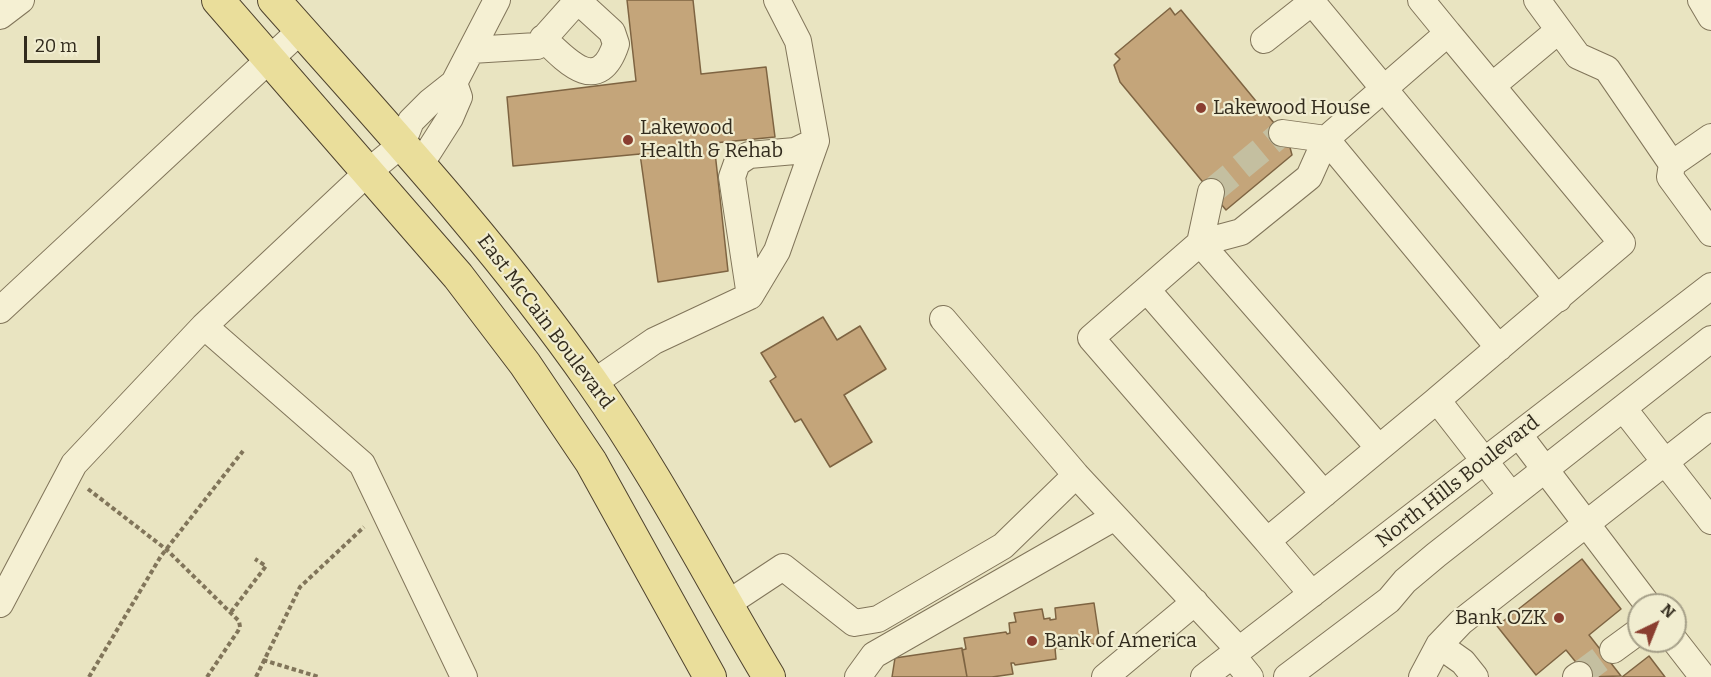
<!DOCTYPE html>
<style>
body{margin:0}
#map{position:relative;width:1711px;height:677px;overflow:hidden;background:#e9e4c1;font-family:Bitter,serif}
canvas{display:block}
.north{position:absolute;left:1627px;top:593px;width:60px;height:60px;box-sizing:border-box;background:#f1edd0;border:2px solid #a59f88;border-radius:50%;rotate:43deg;font-size:16px;font-weight:700;line-height:24px;text-align:center;color:#322b1d}
.north::after{content:'';display:block;margin:auto;width:21px;height:27px;background:#8a3e30;clip-path:polygon(50% 0,100% 100%,50% 72%,0 100%)}
.scale{position:absolute;left:24px;top:36px;width:76px;height:27px;box-sizing:border-box;border:3px solid #322b1d;border-top:0;padding-left:8px;font-size:18px;line-height:21px;white-space:nowrap;color:#322b1d;-webkit-text-stroke:4px #f1edd0;paint-order:stroke}
</style>
<div id="map">
<canvas width="1711" height="677"></canvas>
<div class="north">N</div>
<div class="scale">20 m</div>
</div>
<script>
const ctx = document.querySelector('canvas').getContext('2d');
ctx.lineJoin = 'round';
function paint(path, color) { ctx.fillStyle = color; ctx.fill(path, 'evenodd'); }
function stroke(path, color, width, dash) { ctx.strokeStyle = color; ctx.lineWidth = width; ctx.lineCap = dash ? 'butt' : 'round'; ctx.setLineDash(dash || []); ctx.stroke(path); }
function write(font, color, halo, rows, align = 'center') {
  ctx.font = font + ' Bitter,serif'; ctx.lineWidth = 4.5; ctx.setLineDash([]); ctx.textBaseline = 'middle'; ctx.strokeStyle = halo; ctx.fillStyle = color; for (const [text, x, y, turn = 0] of rows) {
    ctx.save(); ctx.translate(x, y); ctx.rotate((+turn || 0) * Math.PI / 180); ctx.textAlign = isNaN(turn) ? turn : align; if (halo) ctx.strokeText(text, 0, 0); ctx.fillText(text, 0, 0); ctx.restore();
  }
}
const building = new Path2D(`
 M627 0H693L701 74 766 67 775 137 714 143 728 271 658 282 640 154 513 166 507 97 636 81Z
 M1170 8 1175 15 1181 10 1288 140 1292 155 1226 210 1120 82 1114 65 1120 59 1115 54Z
 M823 317 837 340 860 326 886 369 844 395 872 442 830 467 801 419 795 422 770 381 776 377 761 353Z
 M1582 559 1621 609 1589 635 1621 676 1588 677 1566 650 1536 675 1497 626Z
 M1094 603 1100 643 1060 649 1059 647 1055 648 1056 659 1015 665 1014 663H1011L1013 674 992 677H967L962 650 966 649 964 638 1006 632 1007 634 1010 633 1009 623 1016 622 1014 613 1042 609 1044 619 1050 618V620L1056 619 1055 608Z
 M962 648 967 677H892L895 658Z
 M1649 656 1665 677H1622Z`);
paint(building, '#c4a57a');
stroke(building, '#7e6442', 1.5);
stroke(new Path2D(`
 M1211 192 1282 133
 M1579 675 1613 650`), '#c4bfa0', 26, [26, 13]);
const minor = new Path2D(`
 M1314 0 1312 2 1558 299
 M1421 0 1448 33
 M1537 0 1578 56 1607 69 1672 164
 M1701 0 1711 17
 M0 16 21 0
 M543 38C567 62 599 96 616 44L612 32 578 1
 M1264 40 1312 2
 M471 50 537 46 578 0
 M1492 86 1559 30
 M1282 133 1326 139 1448 33 1622 243 1437 400
 M1711 137 1672 164 1670 177 1711 233
 M420 165 450 118 459 97 454 83
 M1211 192 1200 243 1091 338 1267 541 1437 400 1511 495
 M1147 290 1324 494
 M750 296 732 177 737 163 749 155 795 151 816 141
 M0 310 301 30
 M943 319 1076 475 1239 650
 M204 326 362 464 464 677
 M593 383 654 341 750 296 777 251 816 141 798 41 777 0
 M1623 408 1711 521
 M1519 435 1648 605
 M1379 448 1200 243 1241 232 1309 177 1326 139 1499 348
 M1267 541 1312 594
 M0 604 74 464 204 326 368 172 402 144 411 121 430 102 454 83 497 0
 M727 604 783 567 854 623 878 619 1003 546 1076 475
 M1675 641 1703 677
 M1439 645 1463 662 1475 677
 M1613 650 1639 631
 M1232 655 1250 677
 M858 677 874 655 1115 517
 M1105 677 1195 602
 M1204 677 1711 286
 M1287 677 1389 600 1405 581 1436 555 1711 339
 M1422 677 1439 645 1461 622 1711 426
 M1576 677 1579 675`);
const major = new Path2D(`
 M218 0 458 276 525 364 591 462 710 677
 M274 0C384 124 497 246 592 382 658 476 710 578 769 677`);
stroke(minor, '#81755a', 28);
stroke(major, '#4f432e', 34);
stroke(new Path2D(`
 M88 489 167 550 239 621 240 627 238 631 207 677
 M231 612 266 566 255 559
 M263 660 319 677
 M89 677 161 556 243 451
 M256 677 300 587 364 527`), '#81755a', 4, [4.5, 3]);
stroke(minor, '#f5f0d3', 26);
stroke(major, '#eade9b', 32);
for (const [x, y, r, color] of [
 [1201,108,6,"#8a3e30"],
 [628,140,6,"#8a3e30"],
 [1559,618,6,"#8a3e30"],
 [1032,641,6,"#8a3e30"]
]) { const dot = new Path2D(); dot.arc(x, y, r, 0, 2 * Math.PI); ctx.fillStyle = color; ctx.fill(dot); stroke(dot, '#f1edd0', 2); }
write('20px', '#322b1d', '#f1edd0', [
 ["Lakewood House",1213,108],
 ["Lakewood",640,128],
 ["Health & Rehab",640,151],
 ["Bank OZK",1547,618,"right"],
 ["Bank of America",1044,641]
], 'left');
write('20px', '#322b1d', '#f1edd0', [
 ["East McCain Boulevard",545,322,53],
 ["North Hills Boulevard",1458,482,-38]
]);
</script>
